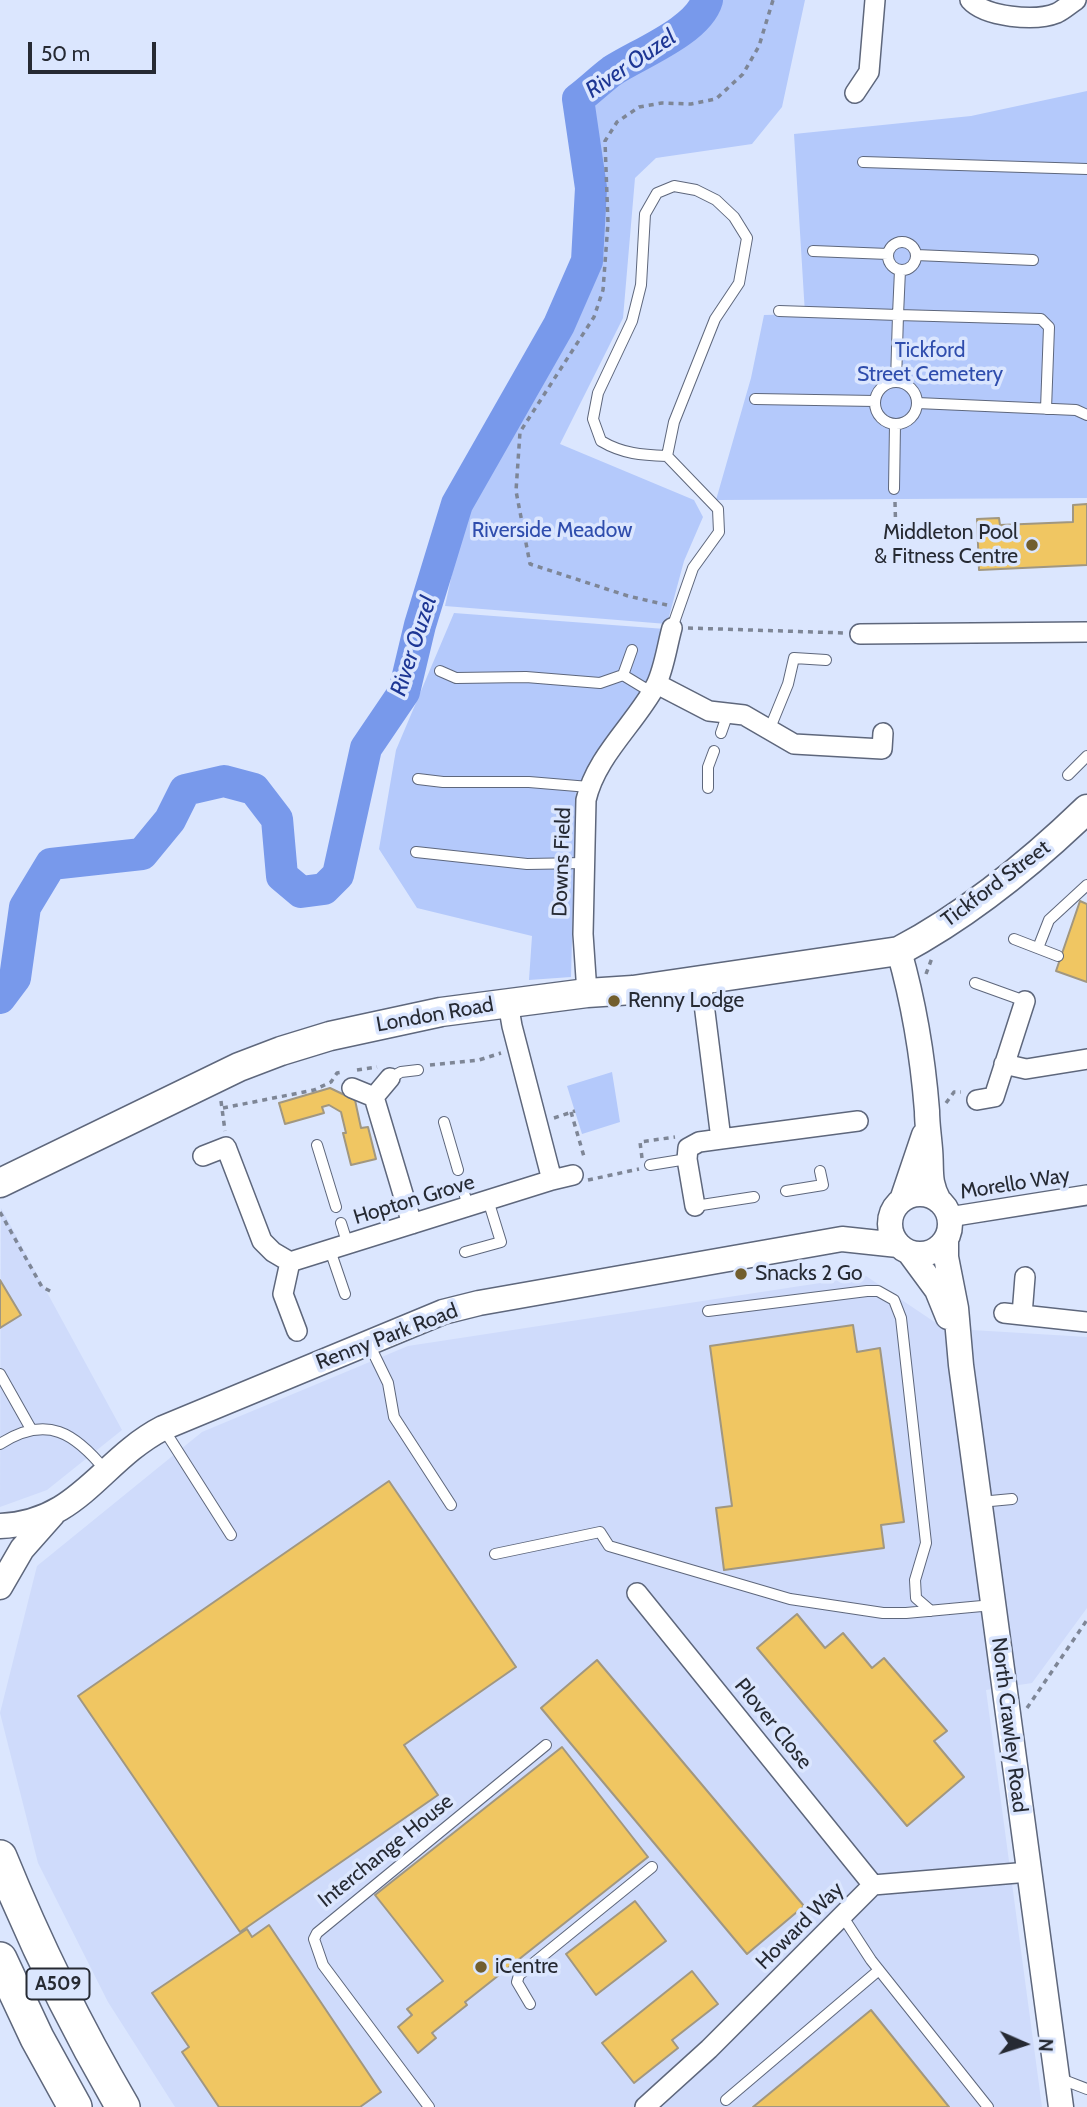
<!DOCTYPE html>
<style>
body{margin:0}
#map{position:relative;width:1087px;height:2107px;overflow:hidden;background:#dbe6fe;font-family:Cabin,sans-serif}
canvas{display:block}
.north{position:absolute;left:989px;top:2009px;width:70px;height:70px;-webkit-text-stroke:5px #dbe6fe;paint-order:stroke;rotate:93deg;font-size:19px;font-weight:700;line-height:28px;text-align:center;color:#262a33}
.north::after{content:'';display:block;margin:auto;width:24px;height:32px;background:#262a33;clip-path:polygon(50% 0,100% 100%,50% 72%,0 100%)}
.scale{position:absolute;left:28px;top:42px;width:128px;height:32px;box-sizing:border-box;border:4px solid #262a33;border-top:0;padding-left:9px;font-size:21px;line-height:24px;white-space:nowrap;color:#262a33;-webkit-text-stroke:5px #dbe6fe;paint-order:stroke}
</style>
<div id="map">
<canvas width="1087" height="2107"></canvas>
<div class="north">N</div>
<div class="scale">50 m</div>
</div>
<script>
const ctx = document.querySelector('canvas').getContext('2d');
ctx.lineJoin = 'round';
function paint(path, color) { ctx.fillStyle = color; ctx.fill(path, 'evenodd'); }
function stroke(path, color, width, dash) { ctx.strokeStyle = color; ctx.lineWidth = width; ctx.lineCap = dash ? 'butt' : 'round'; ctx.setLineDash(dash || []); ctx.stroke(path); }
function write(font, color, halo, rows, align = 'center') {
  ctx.font = font + ' Cabin,sans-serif'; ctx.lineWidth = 7; ctx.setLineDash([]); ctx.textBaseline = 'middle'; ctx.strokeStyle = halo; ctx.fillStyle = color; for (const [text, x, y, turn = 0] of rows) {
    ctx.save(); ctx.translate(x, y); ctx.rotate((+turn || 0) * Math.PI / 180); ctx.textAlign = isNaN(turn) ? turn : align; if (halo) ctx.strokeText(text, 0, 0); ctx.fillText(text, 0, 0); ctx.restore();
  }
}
paint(new Path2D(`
 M1 1208 122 1430 47 1490 0 1507Z
 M866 1276 936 1323 972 1338V1330L1087 1337V1608L1032 1683 986 1690 1042 2107H175L108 2002 38 1863 0 1713 37 1566 202 1432 408 1346Z`), '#cfdbfb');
paint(new Path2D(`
 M714 0H805L782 107 752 144 656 158 635 178 623 318 560 444 694 500 703 517 684 561 667 624 445 606 465 514 514 432 593 274 599 192 591 118 598 97 701 29Z
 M1087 91V498L716 500 751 378 764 315 805 314 794 134 971 116Z
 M454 613 665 629 648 679 576 789 571 977 529 980 532 936 417 908 379 849 396 750Z
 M612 1072 620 1122 582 1134 567 1086Z`), '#b4c9fb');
stroke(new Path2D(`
 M0 998 15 978 25 907 51 864 142 854 170 820 185 790 224 781 254 789 277 819 282 876 301 892 324 889 338 875 366 748 404 692 420 625 457 504 559 325 587 261 591 188 578 99C590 90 600 80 612 71 638 54 698 31 707 0`), '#7899eb', 32);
const building = new Path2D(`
 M1087 504V565L979 570 977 519 999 518 1000 525 1073 522V505Z
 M1080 901 1087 904V982L1056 971Z
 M330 1088 355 1100 361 1128 368 1127 376 1159 351 1165 343 1133H346L341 1112 329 1105 322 1107 324 1113 285 1124 279 1103Z
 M0 1280 21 1315 0 1328Z
 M853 1325 857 1352 880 1348 904 1522 881 1525 884 1548 724 1570 716 1508 732 1506 710 1346Z
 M389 1481 516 1667 404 1745 438 1795 240 1932 78 1696Z
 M797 1614 825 1648 843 1633 872 1668 884 1658 947 1731 934 1741 964 1777 907 1826 757 1648Z
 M597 1660 804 1906 747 1954 541 1708Z
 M562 1747 648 1857 465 2002 467 2005 432 2033 436 2038 418 2053 398 2027 412 2015 407 2009 443 1981 375 1895Z
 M635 1901 666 1941 596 1995 566 1954Z
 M269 1925 381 2092 360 2107H219L182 2052 189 2047 152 1993 247 1929 252 1937Z
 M692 1971 718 2004 672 2040 678 2048 634 2083 602 2043Z
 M871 2010 949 2107H753Z`);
paint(building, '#f0c662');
stroke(building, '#a19780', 2);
const service = new Path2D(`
 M863 162 1087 169
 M888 256a14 14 0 1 1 28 0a14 14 0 1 1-28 0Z
 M813 251 888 254
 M916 255 1033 260
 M779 311 898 315 900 270
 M896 382 898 315 1041 319 1049 327 1046 409
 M875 403a21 21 0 1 1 42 0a21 21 0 1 1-42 0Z
 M755 399 875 401
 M917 403 1076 410 1087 415
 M667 456 674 422 715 319 739 283 747 238 734 217 716 200 696 190 674 186 657 193 645 214 641 285 632 321 598 393 593 419 601 441C623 454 642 455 667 456L718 509 719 532 693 568 672 628
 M894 489 895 424
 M440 671 456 678 526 677 600 683 623 675 632 650
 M623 675 651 692
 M770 728 788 684 794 658 826 660
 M721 733 728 713
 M1068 775 1087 756
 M418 779 443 782H529L589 787
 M708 788V767L714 751
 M416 852 527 864 585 863
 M1014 939 1058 956
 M1038 948 1049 920 1087 885
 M975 983 1025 1001
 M390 1078 401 1072 418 1070
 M444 1122 458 1170
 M317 1145 336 1207
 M650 1165 687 1159
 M462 1185 468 1207
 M786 1191 823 1185 820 1171
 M695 1206 754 1197
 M341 1223 348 1245
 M330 1250 345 1294
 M465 1252 501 1242 488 1200
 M708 1311 867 1291H878L894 1300 901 1318 926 1543 915 1580 916 1598 931 1611
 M368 1342 388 1383 394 1417 451 1505
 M0 1374 31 1429
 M163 1428 231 1535
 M0 1444C47 1414 75 1433 106 1471
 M980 1502 1012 1499
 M495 1554 600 1532 609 1546 790 1599 883 1613H906L993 1605
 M843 1917 871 1960 988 2107
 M530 2004 517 1982 519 1975 652 1867
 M1061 2079 1087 2089
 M726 2100 879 1970
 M429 2107 323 1965 314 1939 317 1933 546 1745`);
const minor = new Path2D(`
 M970 0C985 17 1035 22 1057 13 1063 10 1070 4 1076 0
 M855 93 869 72 875 0
 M860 634 1087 632
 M657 684 709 711 744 715 794 744 882 749 883 733
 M701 980 721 1139 858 1121
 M587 993 583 934 586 800C596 756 635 724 656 685 664 669 667 646 672 628
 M1004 1064 1026 1069 1087 1059
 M390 1078 374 1097 412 1224
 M352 1088 374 1097
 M977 1100 994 1097 1025 1001
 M203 1156 226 1147 262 1241 273 1252 290 1262 552 1180 512 1026 508 1003
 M552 1180 573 1175
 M695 1206 687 1159 688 1148 699 1142 721 1139
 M949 1217 1087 1195
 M290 1262 283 1294 297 1331
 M1004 1313 1087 1322
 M1022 1315 1025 1277
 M637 1593 873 1885
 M645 2107 709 2049 873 1885 1029 1872`);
const tertiary = new Path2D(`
 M899 951C913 1000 923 1060 927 1111 927 1124 929 1136 930 1149 932 1171 928 1181 939 1201
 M890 1224a30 30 0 1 1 60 0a30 30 0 1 1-60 0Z
 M902 1200 924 1135
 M946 1240V1257L956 1308 961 1365 1061 2107
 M909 1252 937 1290 948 1317
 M0 1526C79 1523 101 1460 163 1428L443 1312 479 1303 842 1239 898 1245
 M0 1587 22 1549 53 1514`);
const secondary = new Path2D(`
 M0 1183 239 1067 281 1051 330 1036 441 1012 587 993 633 990 899 951C969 914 1030 864 1087 809`);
const trunk = new Path2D(`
 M0 1857C35 1943 76 2027 123 2107
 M0 1959 37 2038 75 2107`);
stroke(service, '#5e677c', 12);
stroke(minor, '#5e677c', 22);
stroke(tertiary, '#5e677c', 27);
stroke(secondary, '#5e677c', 31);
stroke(trunk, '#5e677c', 36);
stroke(new Path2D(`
 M895 502 896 539
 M667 605 628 596 530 564 516 491 520 432 594 317 603 290 608 223 605 141 617 122 639 107 662 103 691 104 716 99 743 74 759 46 773 0
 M688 628 845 633
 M926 974 932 958
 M430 1065 479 1060 501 1053
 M357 1070 377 1067
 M221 1101 225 1131
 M946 1103 954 1092H961
 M223 1108 314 1090 331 1082 337 1073 343 1072
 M571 1112 585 1160
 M554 1118 575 1111
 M642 1158 640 1142 675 1137
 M588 1180 639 1169
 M0 1212 42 1287 52 1292
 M1027 1708 1087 1620`), '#7e8696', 3.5, [5, 5]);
stroke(service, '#fff', 10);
stroke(minor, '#fff', 19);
stroke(tertiary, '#fff', 24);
stroke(secondary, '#fff', 28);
stroke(trunk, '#fff', 33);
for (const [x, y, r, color] of [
 [1032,545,7,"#725e2d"],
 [614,1001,7,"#725e2d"],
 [741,1274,7,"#725e2d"],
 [481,1967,7,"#725e2d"]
]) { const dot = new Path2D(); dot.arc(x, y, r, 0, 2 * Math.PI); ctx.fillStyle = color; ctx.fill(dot); stroke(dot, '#dbe6fe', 2.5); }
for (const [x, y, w] of [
 [58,1984,63]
]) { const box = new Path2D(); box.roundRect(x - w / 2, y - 15.5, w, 31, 5); ctx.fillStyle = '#dbe6fe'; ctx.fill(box); stroke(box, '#262a33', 2); }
write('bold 19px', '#262a33', null, [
 ["A509",58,1984]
]);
write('21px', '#2f4dad', '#dbe6fe', [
 ["Tickford",930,351],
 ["Street Cemetery",930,375],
 ["Riverside Meadow",552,531]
]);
write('21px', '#262a33', '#dbe6fe', [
 ["Middleton Pool",1018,533,"right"],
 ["& Fitness Centre",1018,557,"right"],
 ["Renny Lodge",628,1001],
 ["Snacks 2 Go",755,1274],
 ["iCentre",495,1967]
], 'left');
write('21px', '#262a33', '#dbe6fe', [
 ["Downs Field",562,862,-88],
 ["Tickford Street",996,884,-37],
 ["London Road",435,1015,-10],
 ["Morello Way",1015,1184,-9],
 ["Hopton Grove",414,1200,-17],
 ["Renny Park Road",387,1337,-21],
 ["Plover Close",773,1724,51],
 ["North Crawley Road",1009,1725,83],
 ["Interchange House",386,1851,-39],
 ["Howard Way",800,1926,-45]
]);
write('italic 23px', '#1d3694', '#dbe6fe', [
 ["River Ouzel",631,64,-34],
 ["River Ouzel",414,646,-72]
]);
</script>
